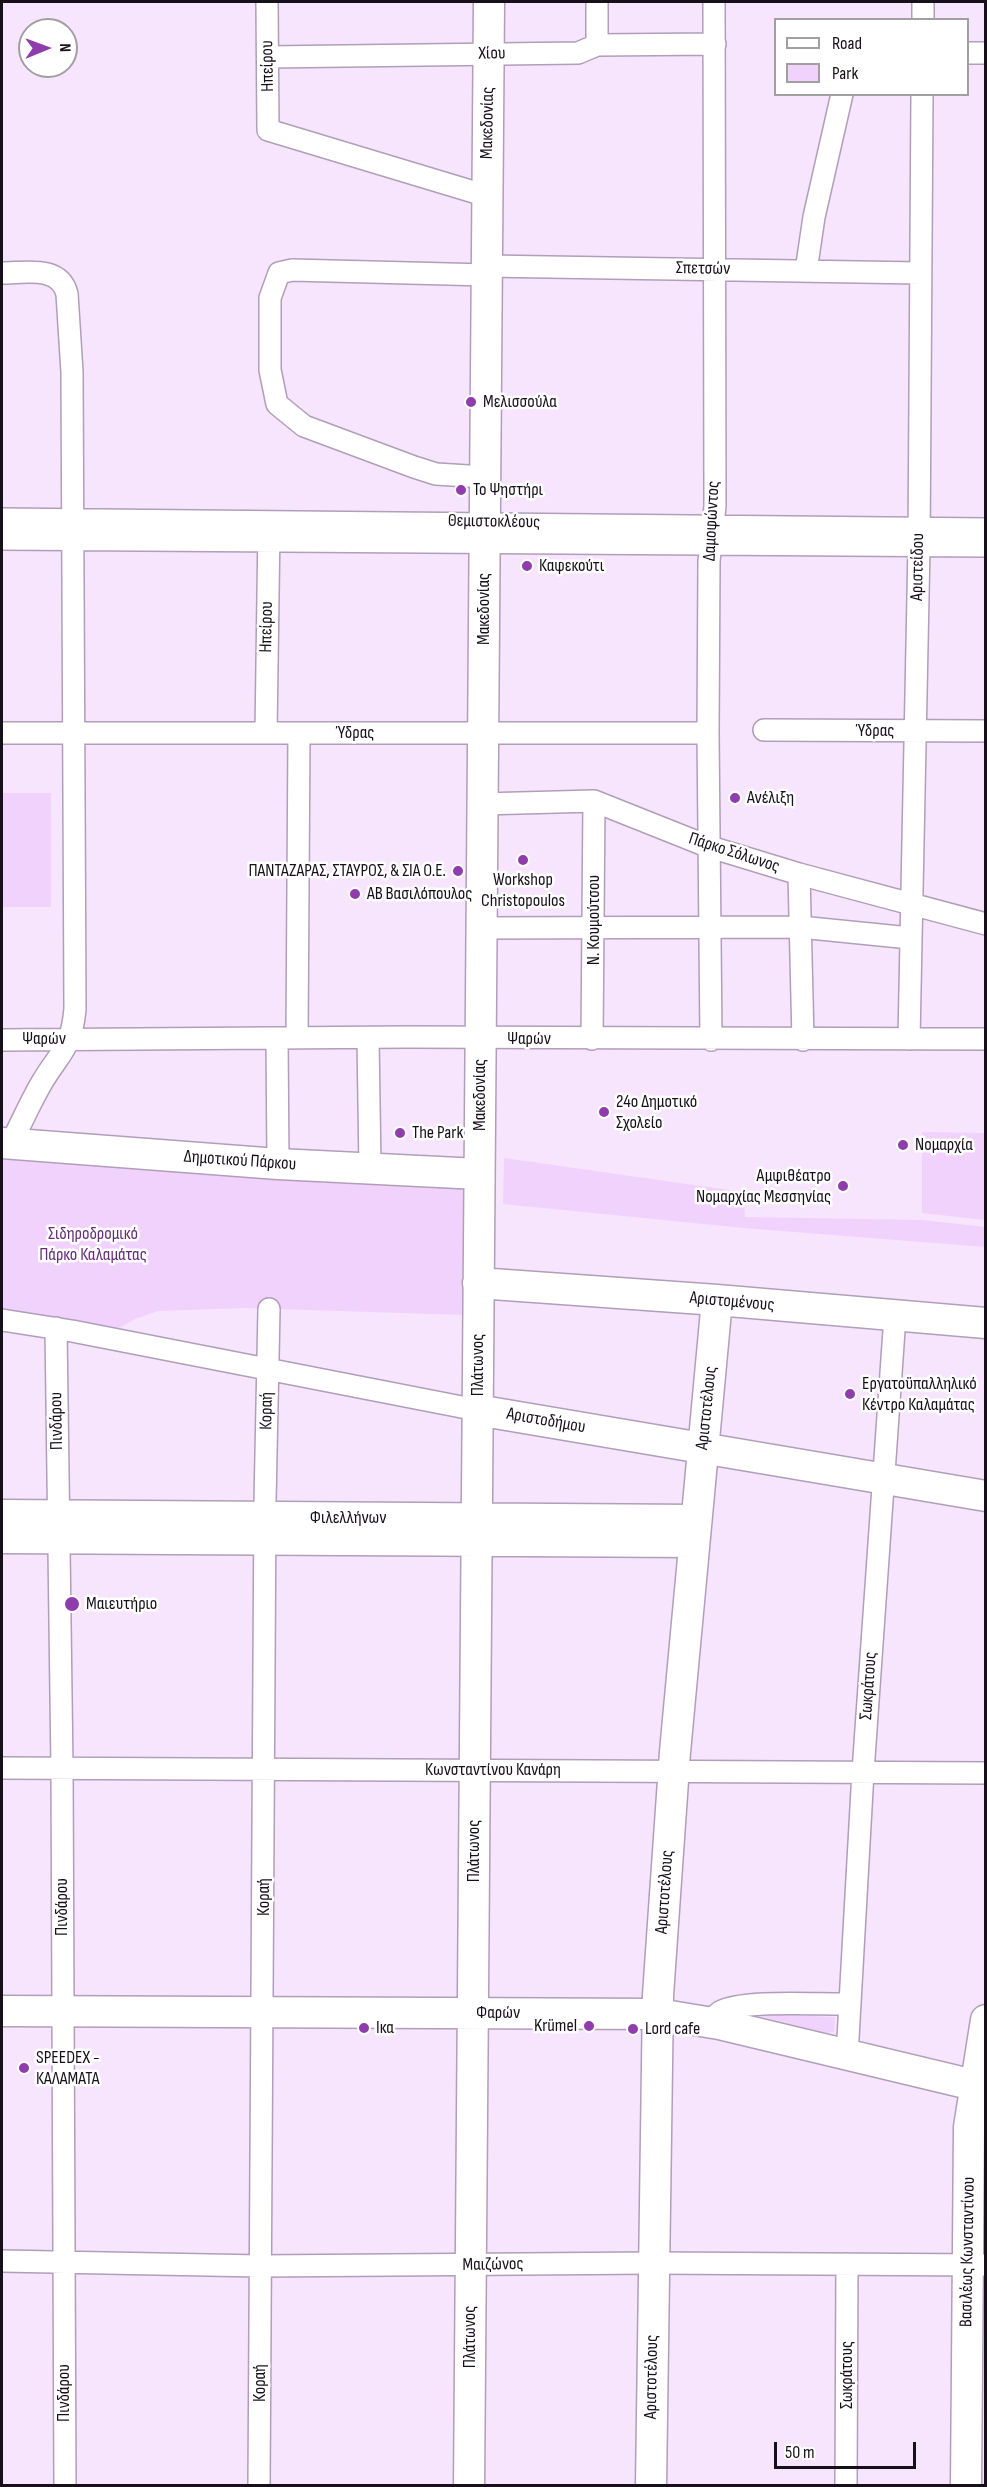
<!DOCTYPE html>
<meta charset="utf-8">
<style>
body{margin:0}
#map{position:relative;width:987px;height:2487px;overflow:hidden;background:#f6e5fd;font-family:"Sofia Sans Condensed",sans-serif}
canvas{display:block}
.frame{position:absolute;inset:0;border:3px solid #17101a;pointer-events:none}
.legend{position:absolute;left:774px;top:18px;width:195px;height:78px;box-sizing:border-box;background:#fff;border:2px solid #a29fa3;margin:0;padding:8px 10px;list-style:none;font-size:18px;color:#17101a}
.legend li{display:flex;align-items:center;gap:12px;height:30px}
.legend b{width:30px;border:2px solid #a29fa3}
.north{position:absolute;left:18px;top:18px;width:60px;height:60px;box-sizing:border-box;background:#fff;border:2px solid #a29fa3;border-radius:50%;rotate:89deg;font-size:16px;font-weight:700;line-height:24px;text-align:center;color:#17101a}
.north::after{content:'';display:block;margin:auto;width:21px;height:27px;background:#8f3dac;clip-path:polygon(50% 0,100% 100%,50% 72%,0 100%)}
.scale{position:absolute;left:774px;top:2442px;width:142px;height:27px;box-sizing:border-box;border:3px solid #17101a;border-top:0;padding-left:8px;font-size:18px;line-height:21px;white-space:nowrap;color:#17101a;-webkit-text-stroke:4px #fff;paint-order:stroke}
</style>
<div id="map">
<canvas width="987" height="2487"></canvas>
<div class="frame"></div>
<ul class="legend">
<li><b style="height:8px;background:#fff"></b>Road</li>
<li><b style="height:16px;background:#f1d2fd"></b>Park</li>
</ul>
<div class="north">N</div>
<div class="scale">50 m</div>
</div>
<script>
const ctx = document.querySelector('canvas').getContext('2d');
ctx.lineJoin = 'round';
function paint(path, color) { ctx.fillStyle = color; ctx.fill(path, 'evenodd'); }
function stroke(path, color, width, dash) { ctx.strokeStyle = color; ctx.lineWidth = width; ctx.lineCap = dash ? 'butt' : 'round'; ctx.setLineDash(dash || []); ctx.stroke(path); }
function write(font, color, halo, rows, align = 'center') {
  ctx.font = font + ' "Sofia Sans Condensed",sans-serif'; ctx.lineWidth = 5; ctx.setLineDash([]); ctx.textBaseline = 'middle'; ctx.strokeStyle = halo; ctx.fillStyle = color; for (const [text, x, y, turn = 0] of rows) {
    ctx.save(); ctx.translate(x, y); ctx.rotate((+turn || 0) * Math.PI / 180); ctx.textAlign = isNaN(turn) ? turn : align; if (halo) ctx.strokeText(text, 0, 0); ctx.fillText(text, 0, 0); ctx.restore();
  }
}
paint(new Path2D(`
 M2 793H51V907H2Z
 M922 1132 985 1133V1220L922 1213Z
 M2 1151 464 1187V1315L245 1308 158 1311 135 1319 106 1335 2 1314Z
 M504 1158 743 1192 745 1217 923 1220 985 1227V1247L744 1228 503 1204Z
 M763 2014 835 2017 834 2032 827 2033 763 2017Z`), '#f1d2fd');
const street = new Path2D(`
 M267 2 268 130 487 196
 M597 2V45
 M923 20V2
 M968 53H986
 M268 57 578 53 597 45 715 44
 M487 266 920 273
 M806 271 814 217 842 94
 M2 273C26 273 60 265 67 294L72 372 75 1009C71 1051 60 1051 41 1084 30 1103 21 1124 11 1143
 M485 477 436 474 414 467 304 426 277 404 270 370V298L279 273 292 270 487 275
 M2 519 986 529
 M2 539 986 546
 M764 730 986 731
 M2 733H708
 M266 733 269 527
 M482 804 594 801 707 846 799 874 986 924
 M799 874 803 1040
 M481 928 800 927 910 938
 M277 1038 278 1164
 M297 1038 299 733
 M368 1038 370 1169
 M592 1039 594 801
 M909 1039 919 546 922 94
 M2 1040 407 1037 986 1039
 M711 1040 708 733 709 561 715 506 714 2
 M2 1320 72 1331 477 1410
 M56 1328 62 1768 65 2486
 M2 1768 986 1773
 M710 2022C713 2019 716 2015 720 2012 743 1999 821 2005 850 2004
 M847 2056 863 1772 895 1316
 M2 2261 260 2266 653 2263 986 2265
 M259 2486 265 1502 269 1309
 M846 2486 847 2264`);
const secondary = new Path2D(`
 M2 1143 278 1164 479 1174
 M478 1283 717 1300 986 1323
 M477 1410 986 1496
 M2 1515 695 1520
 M2 1538 693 1542
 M2 2011 658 2014 719 2024 986 2088
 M469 2486 489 2
 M651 2486 658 1995 675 1752 717 1300
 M966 2486 969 2127 986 2020`);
stroke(street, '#b19eb9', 24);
stroke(secondary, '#b19eb9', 33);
stroke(street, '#fff', 21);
stroke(secondary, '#fff', 30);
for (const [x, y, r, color] of [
 [471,402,6,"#8f3dac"],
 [461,490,6,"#8f3dac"],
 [527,566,6,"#8f3dac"],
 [735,798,6,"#8f3dac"],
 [523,860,6,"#8f3dac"],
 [458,871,6,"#8f3dac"],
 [355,894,6,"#8f3dac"],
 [604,1112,6,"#8f3dac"],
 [400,1133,6,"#8f3dac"],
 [903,1145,6,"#8f3dac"],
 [843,1186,6,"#8f3dac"],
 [850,1394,6,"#8f3dac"],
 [72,1604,8,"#8f3dac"],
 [589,2026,6,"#8f3dac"],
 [364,2028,6,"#8f3dac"],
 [633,2029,6,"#8f3dac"],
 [24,2068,6,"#8f3dac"]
]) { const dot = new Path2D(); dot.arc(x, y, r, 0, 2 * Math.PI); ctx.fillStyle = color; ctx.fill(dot); stroke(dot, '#fff', 2); }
write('18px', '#17101a', '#fff', [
 ["Χίου",492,54,-1],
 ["Ηπείρου",268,66,-91],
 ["Μακεδονίας",488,123,-89],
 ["Σπετσών",703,269,1],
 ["Δαμοφώντος",712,521,-87],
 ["Θεμιστοκλέους",494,522,1],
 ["Αριστείδου",918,567,-89],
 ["Μακεδονίας",484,609,-90],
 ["Ηπείρου",267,627,-89],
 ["Ύδρας",875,731],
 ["Ύδρας",355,733],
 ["Πάρκο Σόλωνος",734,853,18],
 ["Ν. Κουμούτσου",594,920,-90],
 ["Ψαρών",44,1039],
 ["Ψαρών",529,1039],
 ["Μακεδονίας",480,1095,-90],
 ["Δημοτικού Πάρκου",240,1161,4],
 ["Αριστομένους",732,1302,5],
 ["Πλάτωνος",478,1365,-90],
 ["Αριστοτέλους",707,1408,-84],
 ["Κοραή",267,1411,-89],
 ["Πινδάρου",57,1421,-91],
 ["Αριστοδήμου",546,1421,10],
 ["Φιλελλήνων",348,1518],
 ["Σωκράτους",869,1686,-86],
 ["Κωνσταντίνου Κανάρη",493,1770],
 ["Πλάτωνος",474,1851,-90],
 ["Αριστοτέλους",665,1892,-86],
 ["Κοραή",264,1897,-90],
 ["Πινδάρου",62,1907,-90],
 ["Φαρών",498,2013],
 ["Βασιλέως Κωνσταντίνου",968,2252,-89],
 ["Μαιζώνος",493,2265,-1],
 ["Πλάτωνος",470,2337,-90],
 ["Σωκράτους",847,2375,-90],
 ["Αριστοτέλους",652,2377,-89],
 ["Κοραή",260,2383,-90],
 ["Πινδάρου",64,2393,-90]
]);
write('18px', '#17101a', '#fff', [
 ["Μελισσούλα",483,402],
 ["Το Ψηστήρι",473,490],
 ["Καφεκούτι",539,566],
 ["Ανέλιξη",747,798],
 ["ΠΑΝΤΑΖΑΡΑΣ, ΣΤΑΥΡΟΣ, & ΣΙΑ Ο.Ε.",446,871,"right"],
 ["Workshop",523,880,"center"],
 ["Christopoulos",523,901,"center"],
 ["ΑΒ Βασιλόπουλος",367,894],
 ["24ο Δημοτικό",616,1102],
 ["Σχολείο",616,1123],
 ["The Park",412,1133],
 ["Νομαρχία",915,1145],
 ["Αμφιθέατρο",831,1176,"right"],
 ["Νομαρχίας Μεσσηνίας",831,1197,"right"],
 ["Εργατοϋπαλληλικό",862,1384],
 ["Κέντρο Καλαμάτας",862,1405],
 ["Μαιευτήριο",86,1604],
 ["Krümel",577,2026,"right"],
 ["Ικα",376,2028],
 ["Lord cafe",645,2029],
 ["SPEEDEX -",36,2058],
 ["ΚΑΛΑΜΑΤΑ",36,2079]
], 'left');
write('18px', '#642d78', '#fff', [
 ["Σιδηροδρομικό",93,1234],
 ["Πάρκο Καλαμάτας",93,1255]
]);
</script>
